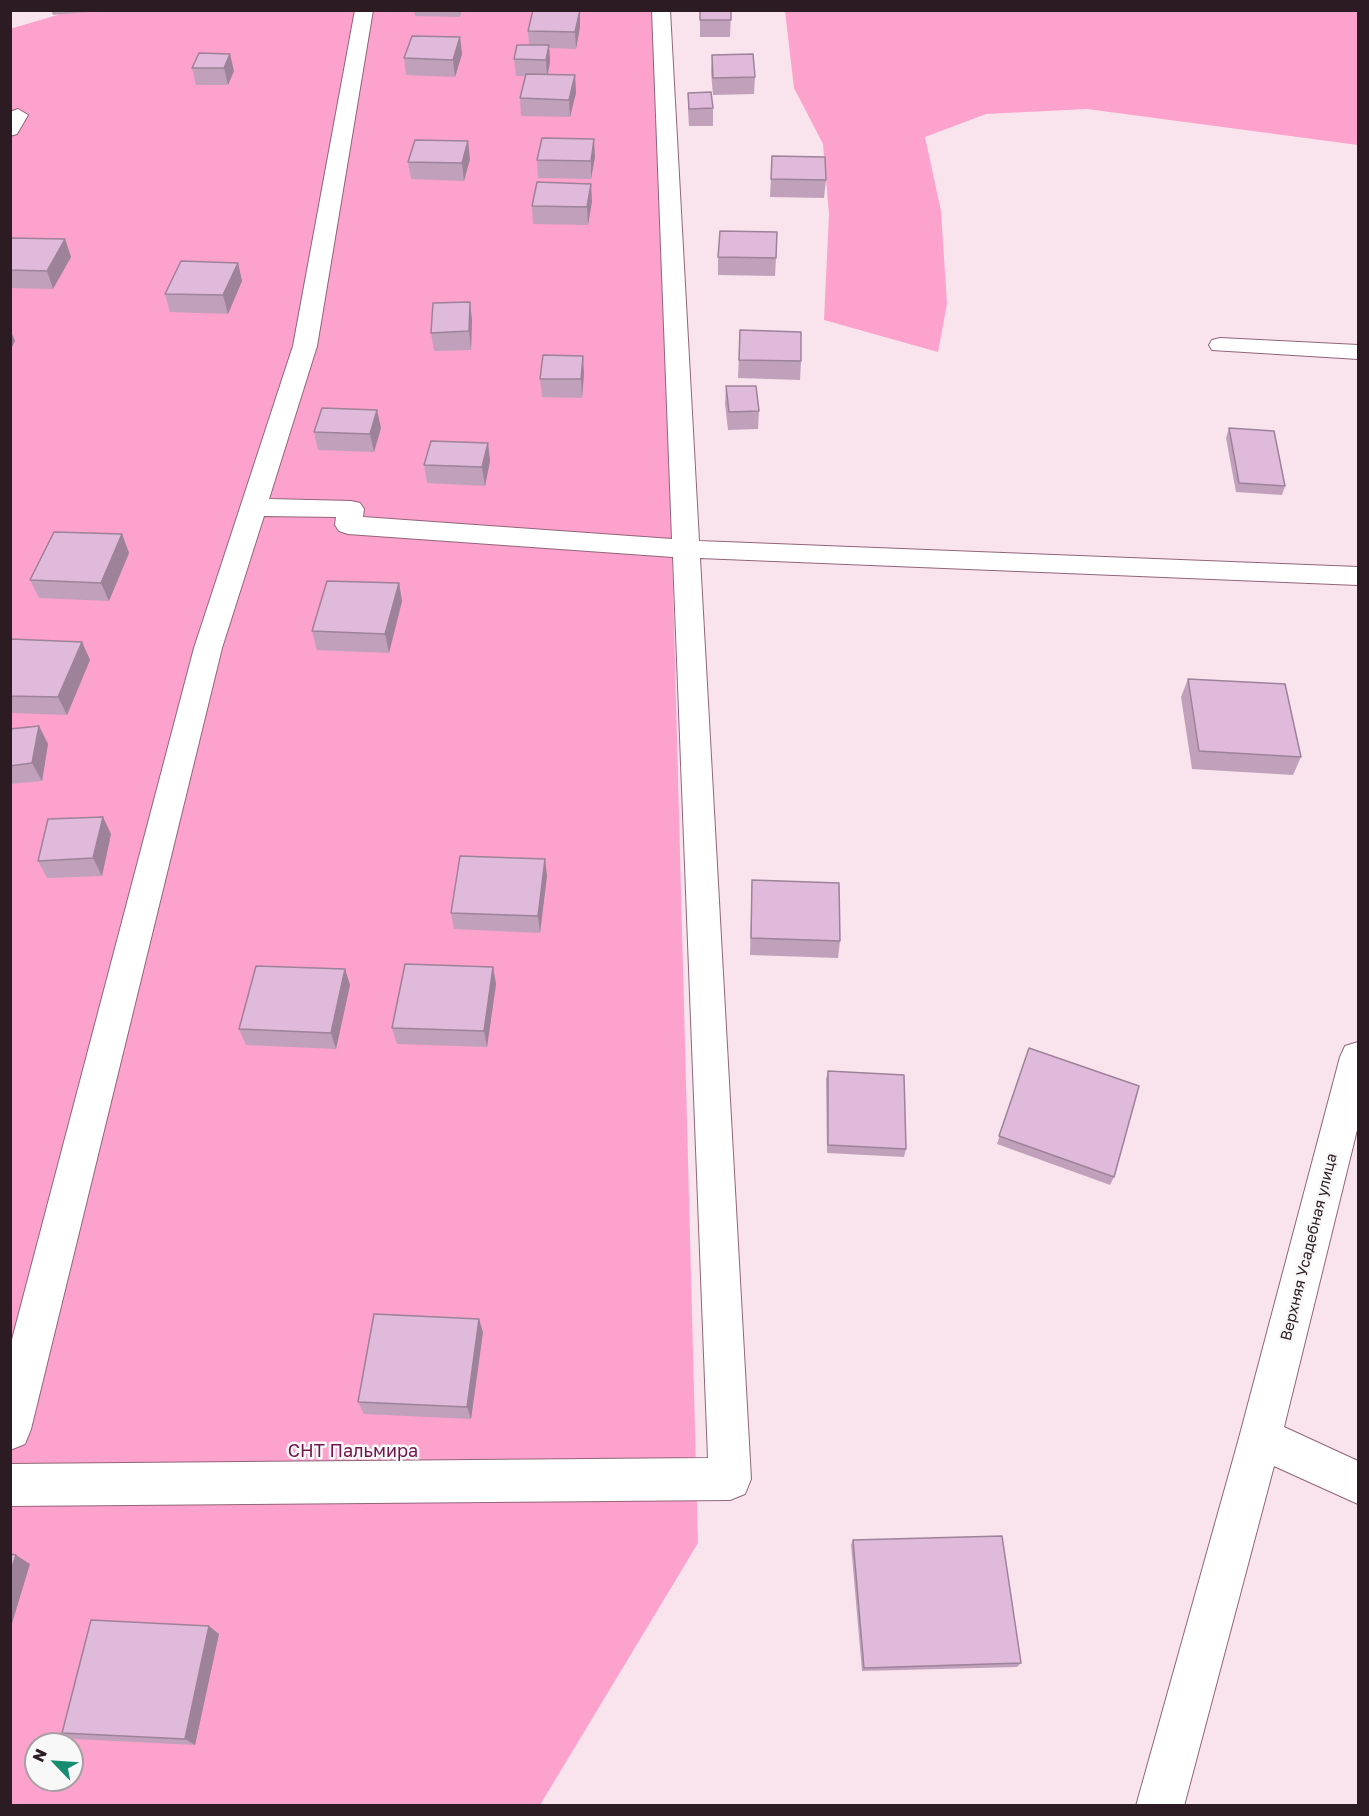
<!DOCTYPE html>
<meta charset="utf-8">
<style>
body{margin:0}
#map{position:relative;width:1369px;height:1816px;overflow:hidden;background:#f9e4ed;font-family:"Golos Text",sans-serif}
canvas{display:block}
.frame{position:absolute;inset:0;border:12px solid #2d1b23;pointer-events:none}
.north{position:absolute;left:24px;top:1732px;width:60px;height:60px;box-sizing:border-box;background:#f8f8f8;border:2px solid #a7a0a3;border-radius:50%;rotate:295deg;font-size:16px;font-weight:700;line-height:24px;text-align:center;color:#2d1b23}
.north::after{content:'';display:block;margin:auto;width:21px;height:27px;background:#168d70;clip-path:polygon(50% 0,100% 100%,50% 72%,0 100%)}
</style>
<div id="map">
<canvas width="1369" height="1816"></canvas>
<div class="frame"></div>
<div class="north">N</div>
</div>
<script>
const ctx = document.querySelector('canvas').getContext('2d');
ctx.lineJoin = 'round';
function paint(path, color) { ctx.fillStyle = color; ctx.fill(path, 'evenodd'); }
function stroke(path, color, width, dash) { ctx.strokeStyle = color; ctx.lineWidth = width; ctx.lineCap = dash ? 'butt' : 'round'; ctx.setLineDash(dash || []); ctx.stroke(path); }
function write(font, color, halo, rows, align = 'center') {
  ctx.font = font + ' "Golos Text",sans-serif'; ctx.lineWidth = 5; ctx.setLineDash([]); ctx.textBaseline = 'middle'; ctx.strokeStyle = halo; ctx.fillStyle = color; for (const [text, x, y, turn = 0] of rows) {
    ctx.save(); ctx.translate(x, y); ctx.rotate((+turn || 0) * Math.PI / 180); ctx.textAlign = isNaN(turn) ? turn : align; if (halo) ctx.strokeText(text, 0, 0); ctx.fillText(text, 0, 0); ctx.restore();
  }
}
paint(new Path2D(`
 M74 10 658 11 698 1543 540 1805H11L10 29ZM36 1744H72V1780H36Z
 M785 11H1358V145L1087 109 986 114 925 137 941 211 947 304 938 352 824 320 829 214 823 144 794 88Z`), '#fca2cc');
const service = new Path2D(`
 M1220 338 1358 345V359L1212 350 1209 345 1212 340Z`);
const minor = new Path2D(`
 M355 10H373L317 346 269 499 351 501 360 503 364 509 363 517 672 539 652 10H670L699 541 1358 567V585L700 558 751 1479 745 1494 730 1500 10 1506V1464L708 1458 673 557 348 534 339 531 335 525 336 517 264 516 222 648 31 1429 25 1444 10 1450V1347L194 648 293 346Z
 M18 109 28 115 17 134 10 136V112Z
 M1358 1042V1126L1284 1427 1358 1461V1504L1274 1466 1184 1806H1136L1239 1438 1340 1057 1345 1046Z`);
stroke(service, '#916579', 2);
stroke(minor, '#916579', 2);
paint(service, '#fff');
paint(minor, '#fff');
paint(new Path2D(`
 M51 10H115L53 15Z
 M414 10H462L460 17 415 16Z
 M700 10H731L730 37H700Z
 M580 27 576 49 549 48 550 62 548 75H575L576 93 570 117 521 116 520 98 525 76H516L514 59 529 45 528 31Z
 M460 37 462 54 455 77 406 75 404 58Z
 M199 53 234 71 228 85H196L192 68Z
 M712 55 755 77 754 94 713 95 711 72Z
 M688 93 713 108V126H689L688 110Z
 M595 157 591 179 538 178 537 160Z
 M772 157 826 180 824 198 770 197Z
 M470 159 464 181 411 179 408 162Z
 M592 201 588 225 533 224 532 206Z
 M10 238 65 239 71 257 53 289 10 288Z
 M718 257 776 258 775 276 718 275Z
 M238 263 242 281 228 314 170 312 165 294Z
 M472 320 471 350 434 351 431 333Z
 M740 330 801 361 800 380 738 378Z
 M584 374 582 398 542 397 540 379Z
 M726 386 759 411 758 429 728 430 725 404Z
 M381 428 374 452 318 450 314 432Z
 M1229 428 1285 486 1282 495 1236 492 1226 438Z
 M488 443 490 461 485 486 427 483 424 465Z
 M122 534 129 553 109 601 39 598 30 580Z
 M399 583 402 601 389 653 317 650 312 631Z
 M10 639 82 642 90 660 67 715 10 713Z
 M1188 679 1301 757 1293 775 1192 769 1181 697Z
 M39 726 48 744 42 781 10 784V729Z
 M111 834 102 876 47 878 38 861Z
 M545 859 547 876 540 933 454 929 451 913Z
 M752 880 840 941 838 958 750 955Z
 M493 967 496 984 487 1047 397 1044 392 1028Z
 M350 985 336 1049 246 1045 239 1029Z
 M1029 1048 1114 1177 1110 1185 997 1144Z
 M828 1071 906 1149 904 1157 827 1153 826 1079Z
 M483 1332 471 1419 364 1414 358 1402Z
 M853 1540 1021 1663 1017 1667 862 1671 851 1545Z
 M219 1634 195 1745 75 1739 62 1733Z`), '#c1a0bc');
paint(new Path2D(`
 M580 10V27L576 49 575 32Z
 M460 37 462 54 455 77 453 60Z
 M549 45 550 62 547 77 546 60Z
 M230 54 234 71 228 85 224 68Z
 M575 75 576 93 570 117 569 100Z
 M594 139 595 157 591 179V161Z
 M468 141 470 159 464 181 462 163Z
 M591 184 592 201 588 225 587 207Z
 M65 239 71 257 53 289 47 271Z
 M238 263 242 281 228 314 223 295Z
 M470 302 472 320 471 350 469 331Z
 M10 329 15 341 10 351Z
 M583 356 584 374 582 398 581 379Z
 M377 410 381 428 374 452 370 434Z
 M488 443 490 461 485 486 482 467Z
 M122 534 129 553 109 601 101 583Z
 M399 583 402 601 389 653 385 634Z
 M82 642 90 660 67 715 58 697Z
 M39 726 48 744 42 781 32 763Z
 M103 817 111 834 102 876 93 858Z
 M545 859 547 876 540 933 538 916Z
 M493 967 496 984 487 1047 484 1031Z
 M345 969 350 985 336 1049 331 1033Z
 M479 1319 483 1332 471 1419 467 1407Z
 M16 1555 30 1564 10 1630V1574Z
 M209 1626 219 1634 195 1745 185 1739Z`), '#9d8299');
const building = new Path2D(`
 M533 10H580L575 32 528 31Z
 M700 10H731V20H700Z
 M412 36 460 37 453 60 404 58Z
 M517 45H549L546 60 514 59Z
 M199 53 230 54 224 68H192Z
 M753 54 755 77 713 78 712 55Z
 M526 74 575 75 569 100 520 98Z
 M711 92 713 108 689 109 688 93Z
 M542 138 594 139 591 161 537 160Z
 M415 140 468 141 462 163 408 162Z
 M772 156 825 157 826 180 771 179Z
 M537 182 591 184 587 207 532 206Z
 M720 231 777 232 776 258 718 257Z
 M10 238 65 239 47 271 10 270Z
 M181 261 238 263 223 295 165 294Z
 M470 302 469 331 431 333 433 303Z
 M740 330 801 332V361L739 360Z
 M543 355 583 356 581 379H540Z
 M726 386H756L759 411 729 412Z
 M322 408 377 410 370 434 314 432Z
 M1229 428 1274 431 1285 486 1239 483Z
 M431 441 488 443 482 467 424 465Z
 M54 532 122 534 101 583 30 580Z
 M327 581 399 583 385 634 312 631Z
 M10 639 82 642 58 697 10 696Z
 M1188 679 1285 684 1301 757 1199 751Z
 M39 726 32 763 10 766V729Z
 M103 817 93 858 38 861 48 819Z
 M460 856 545 859 538 916 451 913Z
 M752 880 839 883 840 941 751 938Z
 M405 964 493 967 484 1031 392 1028Z
 M256 966 345 969 331 1033 239 1029Z
 M1029 1048 1139 1086 1114 1177 999 1136Z
 M828 1071 904 1075 906 1149 828 1145Z
 M374 1314 479 1319 467 1407 358 1402Z
 M1002 1536 1021 1663 864 1668 853 1540Z
 M10 1554 16 1555 10 1574Z
 M91 1620 209 1626 185 1739 62 1733Z`);
paint(building, '#e0badb');
stroke(building, '#9d8299', 1.5);
write('15px', '#2d1b23', '#f8f8f8', [
 ["Верхняя Усадебная улица",1309,1247,-76]
]);
write('18px', '#73154b', '#f8f8f8', [
 ["СНТ Пальмира",353,1451]
]);
</script>
